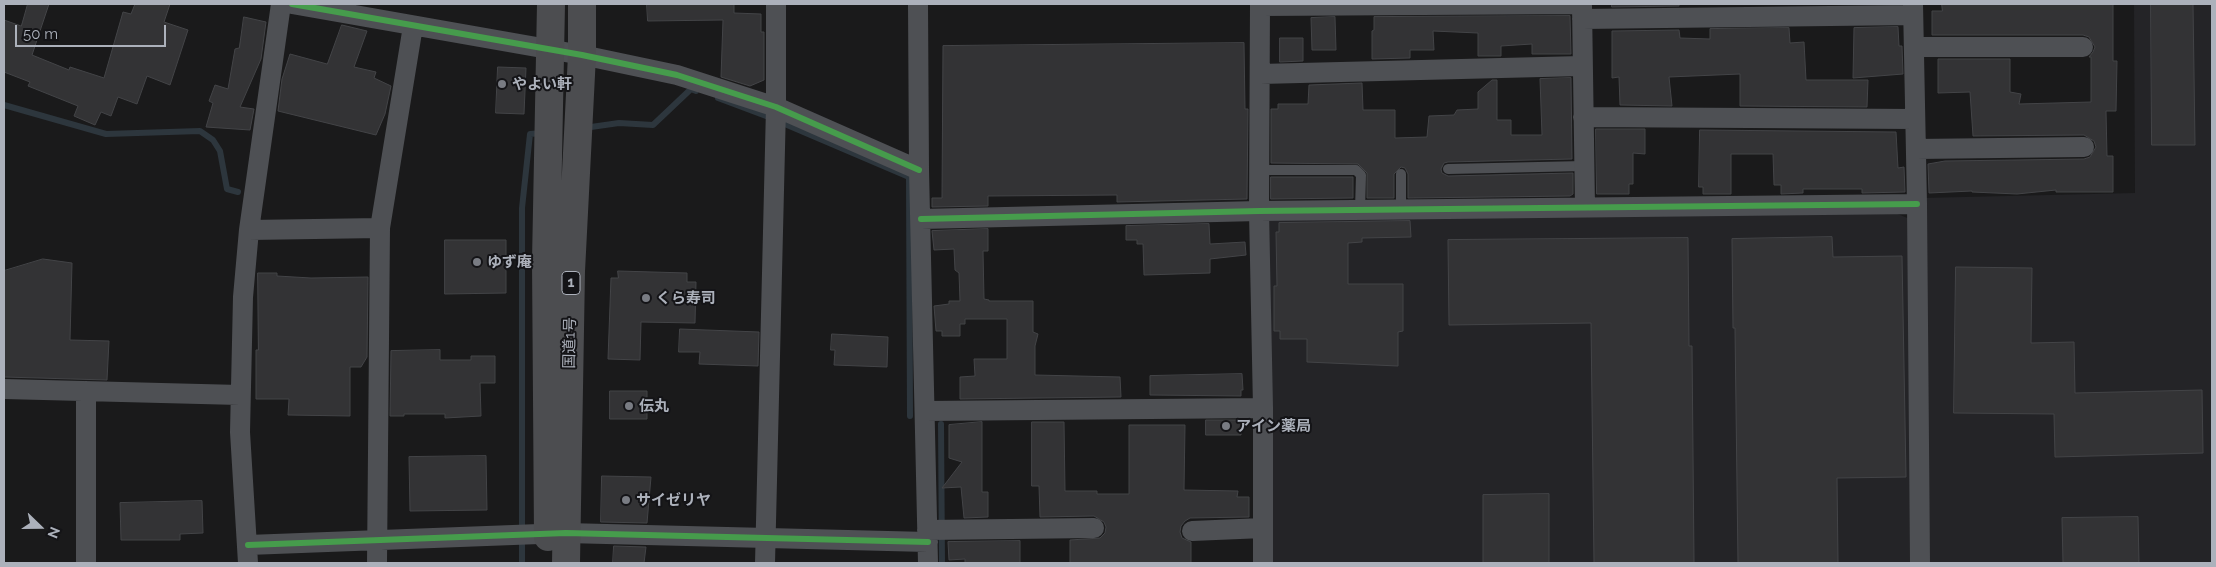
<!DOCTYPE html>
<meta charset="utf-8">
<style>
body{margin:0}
#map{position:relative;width:2216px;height:567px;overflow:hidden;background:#1a1a1b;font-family:Raleway,sans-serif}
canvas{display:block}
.frame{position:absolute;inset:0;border:5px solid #acb1bb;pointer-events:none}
.north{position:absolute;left:15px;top:502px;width:50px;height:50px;-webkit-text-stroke:4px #141417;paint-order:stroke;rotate:112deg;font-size:14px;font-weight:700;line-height:20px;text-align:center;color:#acb1bb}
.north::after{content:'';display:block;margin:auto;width:18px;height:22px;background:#acb1bb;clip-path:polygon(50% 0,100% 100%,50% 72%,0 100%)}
.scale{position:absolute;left:15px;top:25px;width:151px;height:22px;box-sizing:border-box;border:2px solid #acb1bb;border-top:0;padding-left:6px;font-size:15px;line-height:18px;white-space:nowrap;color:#acb1bb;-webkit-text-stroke:4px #141417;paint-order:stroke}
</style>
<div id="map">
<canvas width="2216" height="567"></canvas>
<div class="frame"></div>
<div class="north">N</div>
<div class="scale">50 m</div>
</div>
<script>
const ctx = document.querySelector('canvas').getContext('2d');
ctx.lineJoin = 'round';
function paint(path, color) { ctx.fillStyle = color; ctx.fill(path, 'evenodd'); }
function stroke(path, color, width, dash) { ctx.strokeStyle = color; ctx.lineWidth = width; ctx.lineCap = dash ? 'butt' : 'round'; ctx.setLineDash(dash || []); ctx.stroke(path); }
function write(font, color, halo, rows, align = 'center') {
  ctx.font = font + ' Raleway,"Noto Sans JP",sans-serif'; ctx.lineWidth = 4; ctx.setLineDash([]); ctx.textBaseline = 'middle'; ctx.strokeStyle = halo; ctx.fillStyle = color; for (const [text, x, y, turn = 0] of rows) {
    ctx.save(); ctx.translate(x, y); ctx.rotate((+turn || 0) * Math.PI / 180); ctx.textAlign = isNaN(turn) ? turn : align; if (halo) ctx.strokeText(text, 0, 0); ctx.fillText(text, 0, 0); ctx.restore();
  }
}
paint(new Path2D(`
 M2134 4H2212V563H1925L1922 198 2135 193Z
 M1886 209 1912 220 1914 563H1271L1266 223 1271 216Z`), '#242427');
stroke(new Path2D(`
 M718 98 766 116 909 177 910 416
 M4 105 106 134 200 131 213 140 220 151 227 189 238 192
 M584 128 619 123 653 125 691 89 696 91
 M941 424 942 563
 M522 563V208L530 134 542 133`), '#2d363d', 6);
const building = new Path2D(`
 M28 4H49L32 55 69 70 70 67 104 78 123 12 131 14 135 4H170L164 22 188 30 170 85 147 76 137 104 118 97 111 116 101 112 95 125 74 116 78 106 28 86 30 82 4 72V20L21 26Z
 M647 4H734V13L761 14V32H764V80L750 86 721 77 723 20 648 21Z
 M1612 4H1679V6L1612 7Z
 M1942 4H2113V61H2117L2116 111H2106L2107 156H2113V192H2056V190L2017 194 1972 192V191L1929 193 1928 164 1945 161 2084 159 2090 157 2096 147 2094 141 2084 135 1973 136 1970 92 1938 93V59H2010V92L2021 94 2019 104 2091 102V57H2089L2093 52 2095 47 2089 37 2083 35H1932V11H1942Z
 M2151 4H2193L2195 145H2152Z
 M1570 16 1571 54H1532V44L1501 46V56H1478V33L1433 31 1434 50H1410V58L1372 59V31L1374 30V17Z
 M244 17 266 22 261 59 240 107 254 109 250 130 206 127 213 103 209 101 215 85 228 89 235 49 239 48Z
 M1335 17 1336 50H1312L1311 18Z
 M342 25 367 31 354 67 376 72 374 78 391 86 385 114 376 135 278 111 282 79 290 54 327 64Z
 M1898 27 1899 46H1902L1903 74 1853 78 1854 28Z
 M1789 28 1790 43 1804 42 1806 80H1868L1867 107 1740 106V74L1669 77 1672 106 1620 105 1619 77 1612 78V31L1679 30 1680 38 1710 39V29Z
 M1280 38H1303V61L1280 62Z
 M1244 43 1245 109H1248L1247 199 1117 202V195L988 196V206L932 207V198H942L943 46Z
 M498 67 526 68 524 114 496 113Z
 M1571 78 1572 159 1448 162 1444 163 1441 169 1442 173 1448 176 1573 173V194L1570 196 1408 198V174L1405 168 1401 167 1394 174V198H1367V173L1358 164 1271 163V109H1278V104H1308L1309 85 1362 83 1363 110H1395V138L1427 137 1429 116 1454 115 1457 110 1478 109V92L1492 80H1497V120H1511V135H1542L1540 79Z
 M1596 129H1645V154L1633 153V184H1629V194H1597Z
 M1700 130 1896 132 1898 168 1904 167 1905 192 1862 193V189H1803V193L1781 194V185H1774L1773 154H1731V194H1703V187H1699Z
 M1271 177H1353V198L1271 199Z
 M1410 221 1411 237 1362 238V242L1348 243V284H1403V331L1398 332V366L1307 362V339H1280V331H1274V286H1277L1276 232H1279V223Z
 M1209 224 1210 244 1245 242 1246 255 1210 259V273L1144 275 1143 244H1137V240H1126V226Z
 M988 229V251H983L984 299 989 300V301H1033V332L1038 334 1035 346V375L1120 377 1121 397 960 399V377L975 376 974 359H1007V319H965V324H960V336H942V331H936L934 306 949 304V301H960L959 273 955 270 954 249 934 250 932 231Z
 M1832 237 1833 257 1902 256 1906 477 1837 478 1838 563H1738L1735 328H1733L1732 239Z
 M1688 238 1689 346H1692L1694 563H1594L1591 323 1449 325 1448 240Z
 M445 240H506V293L445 294Z
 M43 259 72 263 70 340 109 341 107 380 4 377V271Z
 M1956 267 2032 268 2031 343 2074 342 2075 393 2202 390 2203 453 2055 457 2054 414 1954 413Z
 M618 271 687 273V282H696L695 323 641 322 640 360 608 359 611 278H618Z
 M258 273H277V276L311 278 368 277 367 357 361 367H350V416L288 415 289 399H256V350H258Z
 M680 329 759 332 758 366 699 364 700 352H679Z
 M832 334 888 337 887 367 834 365 835 350H831Z
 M440 350V360H471V356H495V383H480L481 416 445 418V414H404V416H390L391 351Z
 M1242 374 1243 390H1241V396L1150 395V376Z
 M610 391H647V419H610Z
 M1206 420H1241V435H1206Z
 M982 422V492H988V517L964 518 961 487 942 488 962 462 949 458V425Z
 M1032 422H1064L1065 491H1097V494H1129V425H1185L1184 490 1238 491 1237 497H1249V517L1190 518 1185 521 1181 526 1180 532 1182 538 1191 542V563H1070V540L1100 538 1105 533 1106 527 1104 522 1094 516 1040 517 1039 486H1032Z
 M486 456 487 510 410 511 409 457Z
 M602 476 651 477 647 523 601 522Z
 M1549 494V563H1483V495Z
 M202 501 203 533 180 534V540H121L120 503Z
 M2138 517 2139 563H2063L2062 518Z
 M1020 541V563H965V559L949 560 948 542Z
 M614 546 646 547 644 563H613Z`);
paint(building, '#333335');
stroke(building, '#434447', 1);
stroke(new Path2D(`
 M1448 169 1584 166
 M1259 170H1356L1361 175 1360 210
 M1401 210V174`), '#4e5054', 10);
stroke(new Path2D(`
 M292 4 582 55 677 75 776 107 919 170
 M918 4 919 170 928 563
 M1260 4 1259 211 1263 408V563
 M1913 4 1917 204 1920 563
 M1260 6 1582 4
 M1582 6 1585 207
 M1582 19 1913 15
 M1914 47H2083
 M1260 74 1582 66
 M1583 117 1915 119
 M1916 149 2084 147
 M921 219 1259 211 1917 204
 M249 230 380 228
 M4 389 240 395
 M86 391V563
 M925 411 1263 408
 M927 530 1094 528
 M1192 531 1263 528
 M248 545 566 533 928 542
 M248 563 240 432 243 297 249 230 281 4
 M377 563 380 228 413 26
 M765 563 776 107V4`), '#4e5054', 20);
stroke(new Path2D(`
 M548 537 546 261 551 4
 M566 563 571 271 582 55V4`), '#4c4d50', 28);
stroke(new Path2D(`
 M292 4 582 55 677 75 776 107 919 170
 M921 219 1259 211 1917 204
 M248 545 566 533 928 542`), '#469c4c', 6);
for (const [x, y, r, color] of [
 [502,84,5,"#797c83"],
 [477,262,5,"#797c83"],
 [646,298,5,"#797c83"],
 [629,406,5,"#797c83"],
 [1226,426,5,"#797c83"],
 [626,500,5,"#797c83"]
]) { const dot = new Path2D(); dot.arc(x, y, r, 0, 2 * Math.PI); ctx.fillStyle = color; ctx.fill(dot); stroke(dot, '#141417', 2); }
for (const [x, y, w] of [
 [571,283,18]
]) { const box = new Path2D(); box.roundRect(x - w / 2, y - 11.5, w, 23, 4); ctx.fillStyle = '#141417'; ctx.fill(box); stroke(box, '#acb1bb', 1); }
write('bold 14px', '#acb1bb', null, [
 ["1",571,283]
]);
write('bold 15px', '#acb1bb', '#141417', [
 ["やよい軒",512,84],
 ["ゆず庵",487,262],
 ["くら寿司",656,298],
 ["伝丸",639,406],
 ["アイン薬局",1236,426],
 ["サイゼリヤ",636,500]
], 'left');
write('15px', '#acb1bb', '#141417', [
 ["国道1号",570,343,-89]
]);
</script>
